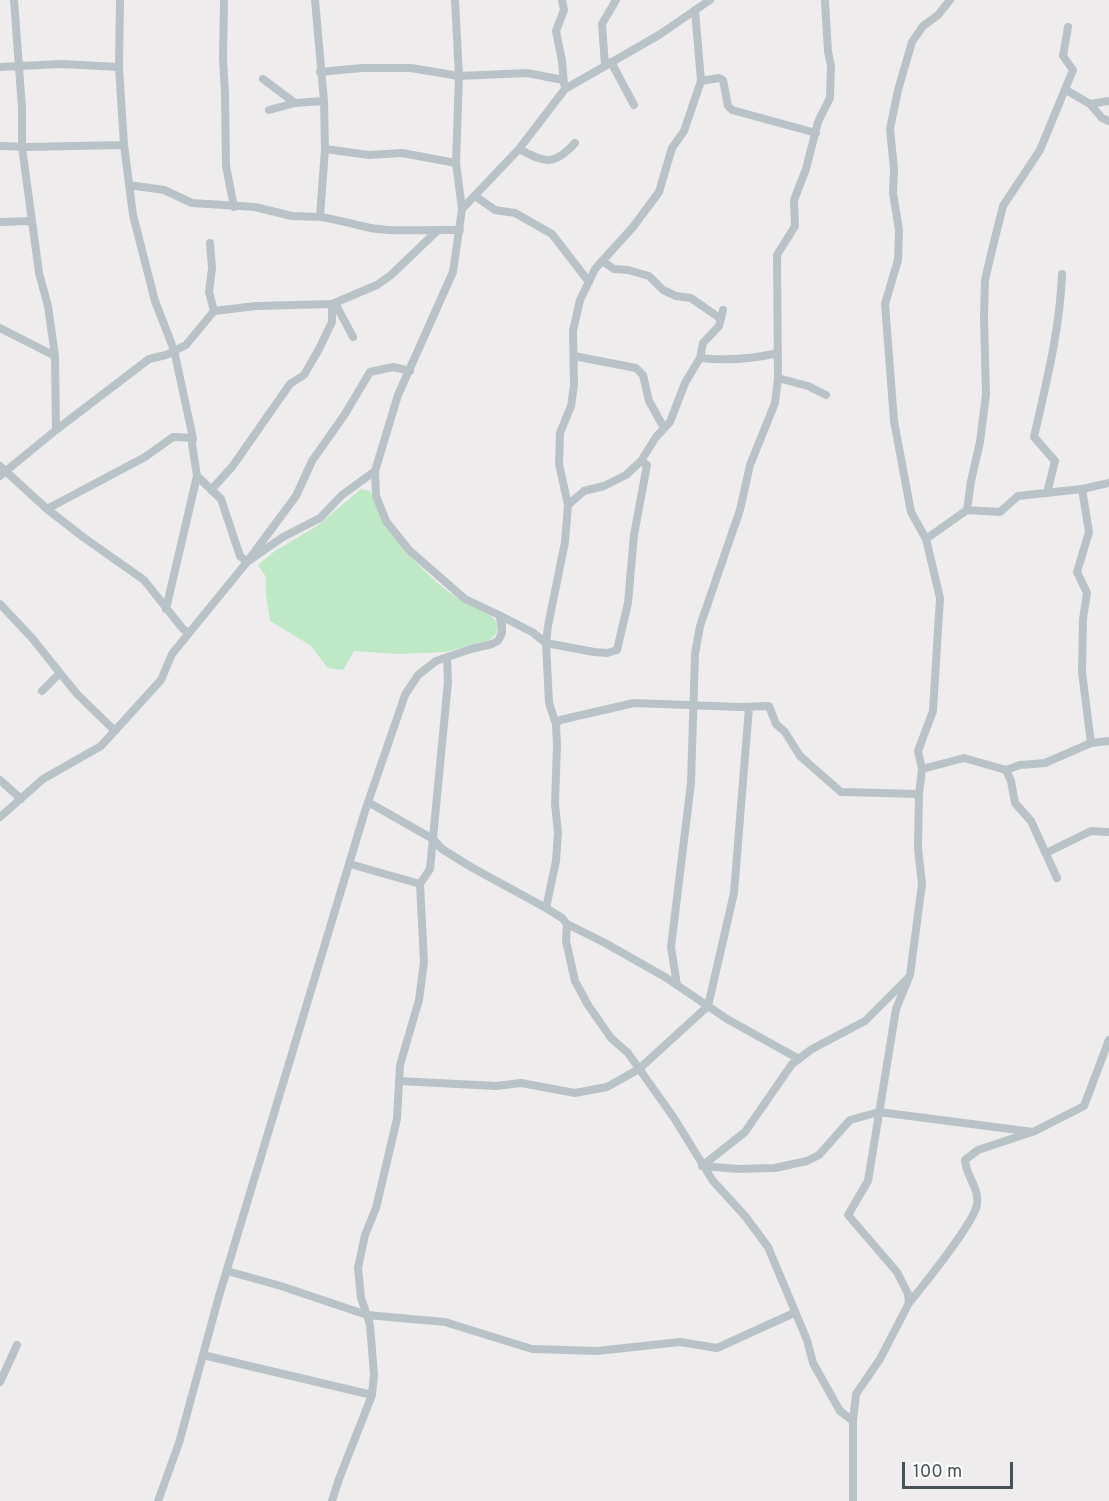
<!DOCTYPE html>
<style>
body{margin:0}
#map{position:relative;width:1109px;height:1501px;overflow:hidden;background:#efeced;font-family:Overpass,sans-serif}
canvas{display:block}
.scale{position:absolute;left:902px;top:1462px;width:111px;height:27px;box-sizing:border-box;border:3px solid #475257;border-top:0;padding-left:8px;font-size:18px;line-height:21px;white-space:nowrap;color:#475257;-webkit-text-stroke:4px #fff;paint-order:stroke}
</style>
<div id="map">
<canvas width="1109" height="1501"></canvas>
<div class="scale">100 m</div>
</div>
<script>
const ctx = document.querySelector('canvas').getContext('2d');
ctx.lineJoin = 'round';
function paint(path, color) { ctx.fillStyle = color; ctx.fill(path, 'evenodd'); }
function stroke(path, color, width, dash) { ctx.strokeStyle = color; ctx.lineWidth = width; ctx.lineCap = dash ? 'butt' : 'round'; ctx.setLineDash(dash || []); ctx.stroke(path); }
paint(new Path2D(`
 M361 489 370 491C385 528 420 572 453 595 468 606 489 609 499 625L497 633 490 640 446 652 398 654 354 651 343 670 328 668 310 645 270 621 266 594V577L258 565 275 551 317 526Z`), '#bfe8c7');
stroke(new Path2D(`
 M14 0 22 108V147L39 273 48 306 55 356 56 430
 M120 0 119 67 124 145 133 215 155 301 174 350 193 438 192 444 197 476 221 499 240 556 247 562 296 496 312 461 345 414 370 372 393 367 410 371
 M224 0 223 58 225 94 226 166 234 207
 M455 0 459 76 456 163 462 209
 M562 0 564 10 556 31 562 61 564 84
 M950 0 938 15 923 26 912 42 898 90 890 129 894 169 893 193 899 230 898 260 885 304 894 421 911 512 926 539 940 598 933 711 918 751 922 769 964 758 1006 770
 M695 10 701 81 684 131 672 148 659 192 633 227 595 269 580 300 573 331 574 385 571 406 560 433 559 464 568 505 565 542 548 626 546 643 549 703 556 724 557 746 555 804 558 833 556 861 546 908 562 918 567 924 566 941 575 981 588 1005 611 1038 628 1053 674 1118 713 1181 745 1216 768 1247 807 1340 813 1363 840 1411 853 1421V1501
 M611 62 634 105
 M605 66 602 24 616 0
 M0 67 62 64 119 67
 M320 72 362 68H411L459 76 527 73 563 80
 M263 79 295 103 324 101
 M701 81 719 78 723 80 728 106 732 110 816 133
 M1066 90 1090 104 1102 118 1109 121
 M1090 104 1109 101
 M269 110 295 103
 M0 146 26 147 124 145
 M325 149 369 155 402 153 456 163
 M519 149C545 163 554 166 575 143
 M129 185 164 190 192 203 255 207 292 216 320 217 325 149 324 101 315 0
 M475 196 495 210 515 213 552 234 589 282
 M320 217C336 219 351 224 366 227 389 232 414 230 438 230
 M0 222 32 221
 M210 243 212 268 209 292 214 311
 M602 261 614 269 628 270 649 276 663 290 676 296 691 298 721 319
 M335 303 353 337
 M0 328 55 356
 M574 356 636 368 643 375 649 401 664 428
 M700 358C727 361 752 359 778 353
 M778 378 808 386 826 395
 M0 466 47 509 145 457 173 437 193 438
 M0 476 56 430 149 359 166 355 186 345 214 311 256 306 332 304 377 285 391 275 438 230H460
 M1082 489 1089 532 1077 572 1087 593 1083 619 1082 672 1091 743 1109 741
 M211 490 232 467 290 384 304 375 319 349 332 322V304
 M1047 493 1055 461 1034 437C1046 384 1060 329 1062 274
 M568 505 584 491 604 486 626 475 641 461 656 437 670 422 685 383 700 358 703 343 719 326 723 310
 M47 509 83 537 144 580 183 629 189 633
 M967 510 971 481 980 442 986 394 984 317 985 280 992 250 1003 206 1040 150 1073 70 1063 56 1068 27
 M926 539 967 510 1000 512 1018 496 1082 489 1109 483
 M0 604 32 638 60 673 42 691
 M166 609 197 476
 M499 615 532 632 546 643 594 652 607 653 617 650 628 603 634 535 647 465 641 461
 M60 673 77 694 115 731
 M556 724 560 720 634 703 739 707 769 706 776 724 785 732 800 756 841 792 919 794 922 769
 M0 780 21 799
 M368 802 433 839 442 849 471 867 546 908
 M0 817 43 779 101 746 161 680 172 654 247 562 283 537 320 518 342 495 375 471
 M1046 853 1091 831 1109 832
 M350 864 420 884 424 962 419 1000 400 1065 397 1119 376 1208 365 1235 358 1268 361 1298 367 1315 445 1322 532 1349 597 1351 680 1342 717 1348 794 1313
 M1057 878 1031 821 1015 803 1011 781 1006 770 1020 765 1045 763 1091 743
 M420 884 430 869 448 682 447 657
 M567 924 605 943 665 977 727 1019 799 1059
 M677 985 671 947 691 783 695 654 700 626 740 510 750 465 775 403 778 378 777 255 795 226 794 200 806 169 818 122 830 98 831 66 828 52 825 0
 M399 1081 496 1086 521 1083 575 1093 607 1087 639 1069 708 1006 734 893 749 707
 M702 1166 738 1169 775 1168 807 1161 819 1155 850 1120 879 1112 1033 1132 1084 1106 1109 1040
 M702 1166 745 1132 792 1064 812 1049 865 1021 907 979
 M227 1271 281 1286 367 1315 370 1325 374 1374 372 1395 339 1479 332 1501
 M909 1303C922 1287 976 1220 977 1204 979 1186 966 1177 965 1160L978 1150 1029 1133
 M203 1355 372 1395
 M0 1382 17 1345
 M853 1421 856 1394 880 1359 909 1303 908 1294 897 1272 848 1215 868 1181 896 1009 910 975 922 884 918 848 919 794
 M158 1501 179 1443 219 1296 365 811 405 695 418 675 436 661 471 649 492 644 498 641 502 633V625L499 615 465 599 409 550 386 521 376 496 375 471 398 395 453 272 462 209 519 149 565 89 659 35 710 0`), '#b9c3c7', 8);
</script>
